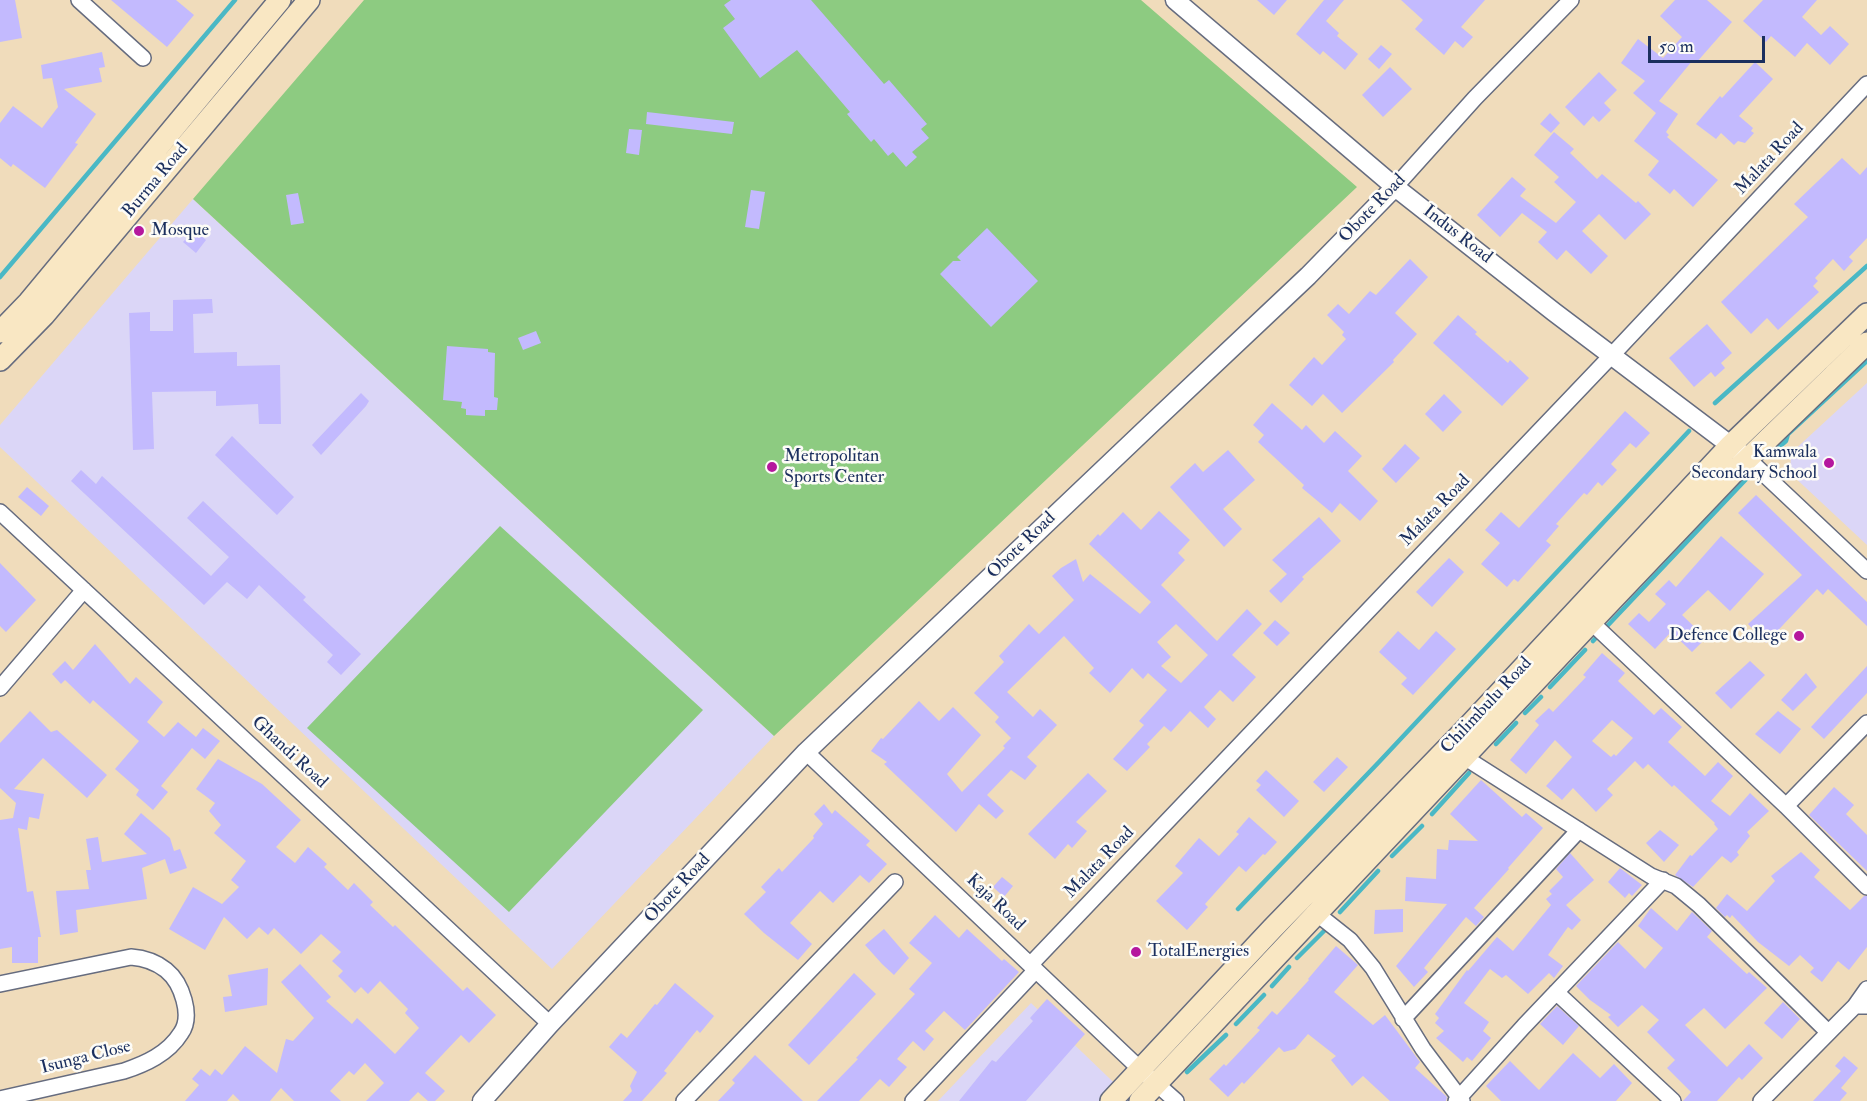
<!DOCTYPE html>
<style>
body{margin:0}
#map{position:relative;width:1867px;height:1101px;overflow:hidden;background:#f0dcbb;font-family:"IM FELL Double Pica",serif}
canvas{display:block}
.scale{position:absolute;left:1648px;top:36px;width:117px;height:27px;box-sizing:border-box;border:3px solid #1b2f5e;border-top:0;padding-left:8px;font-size:18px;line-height:21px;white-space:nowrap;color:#1b2f5e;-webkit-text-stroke:4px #fdfcf7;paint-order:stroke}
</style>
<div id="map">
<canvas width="1867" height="1101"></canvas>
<div class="scale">50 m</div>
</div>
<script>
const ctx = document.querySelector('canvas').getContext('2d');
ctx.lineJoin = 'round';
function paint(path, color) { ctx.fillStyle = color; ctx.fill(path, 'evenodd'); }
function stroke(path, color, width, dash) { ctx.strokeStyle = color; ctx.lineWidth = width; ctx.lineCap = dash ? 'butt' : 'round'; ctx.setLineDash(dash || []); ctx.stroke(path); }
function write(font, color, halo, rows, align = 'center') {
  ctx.font = font + ' "IM FELL Double Pica",serif'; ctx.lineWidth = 5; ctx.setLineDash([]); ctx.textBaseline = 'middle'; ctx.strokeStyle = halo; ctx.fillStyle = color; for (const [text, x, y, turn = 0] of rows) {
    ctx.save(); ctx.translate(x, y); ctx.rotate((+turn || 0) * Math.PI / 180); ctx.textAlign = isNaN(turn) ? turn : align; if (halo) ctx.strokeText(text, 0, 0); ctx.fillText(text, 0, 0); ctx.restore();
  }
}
paint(new Path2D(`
 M193 199 774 736 552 969 0 447V425Z
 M1867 383V545L1790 473 1791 453Z
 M1031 1003 1133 1101H938Z`), '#dbd6f7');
paint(new Path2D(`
 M364 0H1141L1357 187 774 736 193 199Z
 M500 526 703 710 509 912 307 728Z`), '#8dcb81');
stroke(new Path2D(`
 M0 277 235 0
 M1715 403 1867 266
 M1772 453 1786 441 1788 434 1867 361
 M1593 641 1751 474
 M1550 687 1585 650
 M1525 713 1541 697
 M1496 744 1516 723
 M1432 814 1469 773
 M1392 856 1422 826
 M1238 909 1379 762 1689 431
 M1340 912 1378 871
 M1297 958 1327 928
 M1272 986 1289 967
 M1236 1024 1264 995
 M1187 1072 1226 1035`), '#4ab8c5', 4.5);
paint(new Path2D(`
 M0 0H15L22 38 0 42Z
 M111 0H176L194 15 167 47Z
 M731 0H811L884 84 889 80 927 124 921 129 929 138 912 152 917 157 906 167 893 152 888 156 874 139 871 142 847 114 850 112 797 50 760 78 723 28 735 19 724 5Z
 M1257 0H1287L1274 15Z
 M1324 0H1344L1326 21 1339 33 1337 36 1358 54 1345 70 1323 51 1320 55 1296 34Z
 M1401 0H1485L1461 27 1473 37 1463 48 1455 41 1444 55 1415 29 1423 20Z
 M1675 0H1707L1732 22 1696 63 1693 60 1659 101 1678 114 1666 132 1669 135 1667 137 1718 180 1693 207 1674 189 1670 194 1648 175 1659 161 1634 141 1656 113 1633 93 1645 81 1621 63 1638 39 1663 58 1682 37 1660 16Z
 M1763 0H1817L1802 17 1821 35 1830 26 1849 44 1830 65 1807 43 1795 57 1771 36 1766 42 1743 21Z
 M1381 45 1392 54 1379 69 1368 59Z
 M102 52 105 67 99 68 102 82 64 89 96 114 75 143 78 144 45 188 13 164 11 167 0 158V123L13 106 42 128 58 107 52 78 43 79 41 65Z
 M1755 62 1773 79 1739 116 1753 128 1751 131 1754 133 1745 143 1738 141 1734 145 1721 133 1716 139 1696 124 1720 96 1722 98Z
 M1390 67 1412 89 1383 117 1362 95Z
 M1599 72 1617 90 1604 103 1611 110 1599 122 1593 116 1584 126 1565 107Z
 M647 112 734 122 732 134 646 124Z
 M1550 113 1560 123 1551 133 1540 124Z
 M629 129 642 130 639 155 626 153Z
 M1554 132 1574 149 1570 153 1597 179 1602 174 1636 203 1638 201 1651 214 1625 240 1599 214 1582 231 1608 256 1591 274 1566 250 1557 260 1538 242 1547 232 1522 213 1500 237 1477 215 1512 177 1526 189 1520 196 1556 223 1576 202 1554 182 1559 177 1534 155Z
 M1842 158 1860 175 1867 167V238L1849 257 1853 261 1844 271 1833 259 1815 278 1818 281 1813 286 1819 292 1778 330 1767 318 1751 334 1721 302 1808 217 1794 204Z
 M751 190 765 192 759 229 745 227Z
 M298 193 304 223 291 225 286 195Z
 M987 228 1038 281 991 327 940 274 953 261H961L957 257Z
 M194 230 206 240 196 253 183 242Z
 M1410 259 1428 277 1395 313 1417 334 1393 360 1394 362 1342 413 1323 394 1312 406 1289 385 1314 357 1322 365 1346 339 1342 335 1344 332 1327 315 1338 304 1349 314 1370 291 1376 295Z
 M212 299 213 313 193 314 194 353 237 352V366L280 365 281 424H259L258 404 216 406V391L152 392 154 449 133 450 129 313 150 312V331H173V300Z
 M1458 315 1477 332 1475 334 1508 363 1510 360 1529 378 1502 406 1433 343Z
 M1707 324 1732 353 1721 363 1725 368 1715 377 1711 372 1694 387 1669 358Z
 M536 331 541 343 523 350 518 338Z
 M447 346 488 349V352L495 353 494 397 498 398 497 410H485V416L466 415V409L461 408 462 402 443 400Z
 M361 393 369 401 366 406 321 455 312 445Z
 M1444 394 1462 412 1443 432 1425 414Z
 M1272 403 1302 430 1306 425 1324 443 1335 431 1362 456 1348 471 1378 501 1360 521 1340 503 1332 513 1302 488 1304 485 1258 442 1264 435 1253 425Z
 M1625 411 1650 433 1636 448 1630 443 1611 464 1617 470 1602 486 1598 482 1587 495 1584 493 1556 524 1559 526 1546 541 1551 545 1518 582 1514 579 1507 587 1481 564 1500 543 1485 530 1501 512 1519 528Z
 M232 436 294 497 277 515 215 455Z
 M1405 444 1420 458 1396 483 1382 469Z
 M1228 450 1255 480 1223 509 1242 529 1224 547 1170 487 1195 463 1203 472Z
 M81 470 96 484 102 476 211 576 229 557 187 518 203 501 306 597 303 600 361 654 341 675 327 662 333 655 259 585 247 599 227 582 204 605 71 481Z
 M27 487 49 506 41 516 18 497Z
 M1756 495 1867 602V626L1828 589 1823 595 1817 589 1766 643 1748 624 1802 575 1738 513Z
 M1159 511 1190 540 1178 553 1185 560 1161 585 1217 641 1247 609 1262 624 1232 655 1256 677 1233 702 1220 690 1204 707 1216 719 1208 728 1190 711 1171 732 1164 726 1147 744 1150 747 1127 771 1113 759 1144 725 1139 721 1167 690 1148 673 1143 679 1132 668 1110 693 1089 673 1094 668 1064 636 1007 692 1033 717 1040 709 1057 725 1027 757 1037 766 1025 780 1011 770 987 795 1004 811 996 819 979 804 956 832 884 764 887 762 871 751 881 738 883 739 919 701 939 721 953 707 981 735 947 774 962 792 1005 748 1003 746 1011 738 995 722 999 717 974 693 1004 662 999 656 1029 624 1039 634 1074 600 1052 576 1061 568 1076 559 1083 582 1090 574 1140 614 1151 602 1089 544 1098 534 1100 536 1123 512 1141 530ZM1176 624 1208 655 1181 683 1161 666 1171 657 1157 642Z
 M1319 517 1341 541 1302 577 1304 579 1281 603 1269 591 1287 574 1272 560Z
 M1721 536 1764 574 1730 611 1708 590 1682 615 1706 638 1692 652 1671 632 1655 649 1628 624 1639 613 1649 622 1666 604 1655 594 1669 580 1676 587Z
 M1449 558 1464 572 1432 607 1416 592Z
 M0 563 36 600 6 632 0 626Z
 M1275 620 1290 633 1277 646 1263 633Z
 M1398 631 1419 650 1436 631 1456 649 1413 695 1401 684 1407 678 1379 652Z
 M95 644 130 684 136 677 163 702 147 722 164 737 178 722 196 737 203 728 220 741 205 759 192 748 161 786 168 792 153 810 136 795 139 790 115 769 139 741 93 700 90 704 65 680 61 684 52 674 65 661 73 670Z
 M1602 653 1625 673 1618 681 1654 715 1661 708 1682 727 1668 742 1705 776 1718 762 1733 776 1711 801 1730 816 1750 793 1769 811 1747 832 1750 836 1737 852 1739 855 1731 863 1722 856 1693 887 1675 875 1690 855 1692 856 1718 829 1714 824 1715 823 1674 785 1672 787 1648 764 1643 769 1635 761 1607 789 1613 795 1596 812 1573 788 1562 800 1546 786 1572 757 1555 740 1526 774 1510 760 1539 725 1535 721 1549 708 1553 712 1586 677 1583 675ZM1612 720 1633 738 1616 756 1614 754 1611 757 1592 741Z
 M1750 661 1765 675 1731 709 1715 693Z
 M1867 666V693L1824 739 1811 727Z
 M1806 673 1817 687 1793 711 1781 700Z
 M30 711 51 732 57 730 107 775 87 798 43 758 14 789 44 794 39 819 29 817 27 830 18 828 27 892 33 891 41 937H38V963H12V947L0 949V820L13 818 16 803 0 788V743Z
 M1778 711 1801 729 1780 754 1755 734Z
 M1337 757 1348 767 1324 792 1313 782Z
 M218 759 262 784 301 820 276 847 295 863 308 847 327 864 324 867 348 890 354 883 373 902 370 905 393 927 395 925 463 991 467 987 496 1015 469 1043 461 1035 425 1073 445 1091 435 1101H428L418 1092 409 1101H366L384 1083 365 1063 354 1075 349 1071 330 1091 341 1101H294L281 1088 270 1101H240L233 1094 227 1101H185L199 1085 192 1079 201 1069 210 1076 215 1069 222 1075 245 1046 277 1073 286 1039 293 1041 314 1018 281 982 300 964 331 997 326 1001 352 1024 357 1018 395 1054 419 1028 405 1013 408 1009 380 981 368 994 361 987 355 993 338 976 343 971 332 961 341 952 321 934 301 954 274 928 268 935 259 927 247 939 224 917 205 950 169 929 193 887 222 904 239 887 231 880 246 861 214 833 221 825 209 811 215 803 196 789Z
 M1266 770 1299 801 1284 817 1256 790 1261 785 1256 781Z
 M1088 773 1107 791 1076 822 1087 831 1072 848 1068 844 1055 859 1028 834Z
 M1481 780 1522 817 1526 813 1543 828 1508 868 1509 869 1474 908 1484 917 1476 926 1466 917 1424 968 1428 972 1414 987 1396 966 1447 904 1405 901 1406 877 1436 879 1437 849 1448 850 1449 840 1478 841 1450 814Z
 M1834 787 1854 805 1846 814 1867 835V871L1809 815Z
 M824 804 832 814 835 810 870 841 866 845 887 864 869 883 860 875 833 903 820 891 790 923 812 944 798 960 764 933 744 914 766 892 761 887 779 868 782 872 814 838 813 836 823 824 814 814Z
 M141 813 170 838 174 851 180 849 187 868 170 874 165 859 142 868 147 899 76 910 78 932 60 935 56 891 89 889 86 870H91L86 839 98 837 102 862 147 854 124 834Z
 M1249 817 1277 842 1265 855 1263 854 1246 872 1239 866 1205 904 1208 907 1187 930 1156 901 1183 873 1175 866 1199 838 1219 856 1239 834 1236 832Z
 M1660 830 1679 845 1664 862 1646 843Z
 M1801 852 1820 870 1814 877 1850 910 1864 896H1867V947L1849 970 1838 961 1822 982 1810 972 1814 968 1800 955 1789 966 1758 942 1732 915 1730 918 1727 915 1725 917 1716 908 1727 894 1747 911 1775 881 1771 876Z
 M1570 853 1594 880 1566 905 1581 920 1572 930 1568 927 1548 955 1563 966 1554 978 1549 973 1528 994 1506 975 1502 978 1490 969 1464 1003 1489 1022 1483 1031 1491 1038 1472 1061 1467 1057 1463 1062 1436 1038 1444 1031 1435 1023 1439 1018 1435 1014 1467 970 1468 971 1497 937 1513 951 1551 905 1546 899 1552 894 1549 891 1563 877 1556 869Z
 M1620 868 1642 885 1632 896 1629 893 1625 898 1608 882Z
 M1002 877 1013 886 1004 897 993 887Z
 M1651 908 1677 931 1692 912 1712 931 1707 937 1747 974 1749 972 1767 988 1725 1029 1704 1008 1685 1025 1727 1067 1749 1044 1763 1058 1742 1080 1739 1077 1717 1101H1683L1691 1092 1667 1068 1675 1060 1647 1032 1659 1020 1642 1005 1618 1027 1608 1017 1611 1015 1590 1000 1576 986 1618 942 1645 969 1663 948 1638 926Z
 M1403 909V932L1374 934 1375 910Z
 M935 915 959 938 967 929 1002 961 1004 959 1019 972 965 1030 944 1011 925 1031 934 1039 924 1051 913 1041 897 1059 907 1067 889 1087 880 1079 859 1101H817L858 1059 856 1058 915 994 909 989 932 963 909 943Z
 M884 929 909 958 894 975 882 964 865 945Z
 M1336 946 1358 965 1334 992 1373 1025 1385 1015 1420 1062 1415 1068 1447 1097 1446 1101H1390L1363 1076 1352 1086 1331 1060 1336 1056 1308 1034 1295 1049 1284 1052 1279 1047 1244 1084 1242 1082 1228 1097 1209 1079 1224 1064 1226 1066 1260 1030 1257 1028 1272 1011 1277 1015 1309 980 1308 979Z
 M268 968 267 1005 225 1012 223 997 232 996 228 975Z
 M854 973 876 994 809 1065 788 1045Z
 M675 983 714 1016 700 1033 697 1030 664 1071 667 1073 642 1101H623L632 1091 630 1086 637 1072 609 1047 621 1033 627 1038 655 1004 657 1005Z
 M1047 999 1085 1034 1026 1101H959L992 1060 996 1062 1033 1021 1030 1018Z
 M1783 1002 1800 1019 1782 1039 1764 1023Z
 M1557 1006 1579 1026 1563 1045 1540 1024Z
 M1573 1053 1600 1078 1614 1064 1632 1083 1616 1101H1501L1486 1086 1510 1061 1539 1090Z
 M755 1055 803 1101H718L735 1083 732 1080Z
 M1844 1056 1858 1068 1841 1088 1847 1093 1840 1101H1813L1841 1071 1835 1066Z`), '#c3bafe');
const minor = new Path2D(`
 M79 0 143 58
 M1395 187 1475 98 1571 0
 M1748 459 1867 571
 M0 512 550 1024
 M1591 622 1786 806 1867 887
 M0 688 84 590
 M806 752 1140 1069 1176 1101
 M1464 757 1651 876 1676 886 1699 905 1828 1032
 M1786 806 1867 723
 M1316 913 1350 940 1373 968 1423 1049 1462 1101
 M1031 964 1612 355 1867 84
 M0 984 131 957C144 958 156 962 166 970 182 983 193 1016 181 1033 168 1054 145 1064 124 1071L0 1099
 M1556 992 1673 1101
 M1855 1006 1867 989
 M1403 1019 1579 830
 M684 1101 895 882
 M913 1101 1036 970
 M1456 1101 1524 1026 1663 880
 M1761 1101 1846 1015 1855 1006H1867`);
const tertiary = new Path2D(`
 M1175 0 1395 187 1554 312 1742 454
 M482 1101 550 1024 806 752 1151 424 1308 276 1395 187`);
const secondary = new Path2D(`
 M0 332 29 302 280 0
 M0 360 44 315 309 0
 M1111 1101 1272 929 1465 730 1731 445 1867 314
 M1140 1101 1591 622 1733 473 1867 343`);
stroke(minor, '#666c7f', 18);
stroke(tertiary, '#666c7f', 21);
stroke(secondary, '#666c7f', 24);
stroke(minor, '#fff', 15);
stroke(tertiary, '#fff', 18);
stroke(secondary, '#f9e7c3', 21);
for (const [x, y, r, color] of [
 [139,231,6,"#b5179e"],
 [1829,463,6,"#b5179e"],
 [772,467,6,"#b5179e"],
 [1799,636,6,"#b5179e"],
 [1136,952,6,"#b5179e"]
]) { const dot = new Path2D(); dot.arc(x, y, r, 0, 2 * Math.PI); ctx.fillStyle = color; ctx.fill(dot); stroke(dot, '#fdfcf7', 2); }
write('18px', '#1b2f5e', '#fdfcf7', [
 ["Malata Road",1770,159,-47],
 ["Burma Road",156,181,-50],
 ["Obote Road",1373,209,-46],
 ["Indus Road",1457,235,38],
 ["Malata Road",1436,511,-46],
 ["Obote Road",1022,546,-44],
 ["Chilimbulu Road",1487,706,-47],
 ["Ghandi Road",289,753,43],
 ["Malata Road",1100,863,-46],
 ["Obote Road",678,889,-47],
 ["Kaja Road",995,903,44],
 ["Isunga Close",86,1058,-14]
]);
write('18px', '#1b2f5e', '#fdfcf7', [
 ["Mosque",151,231],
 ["Kamwala",1817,453,"right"],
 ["Secondary School",1817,474,"right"],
 ["Metropolitan",784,457],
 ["Sports Center",784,478],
 ["Defence College",1787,636,"right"],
 ["TotalEnergies",1148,952]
], 'left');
</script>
